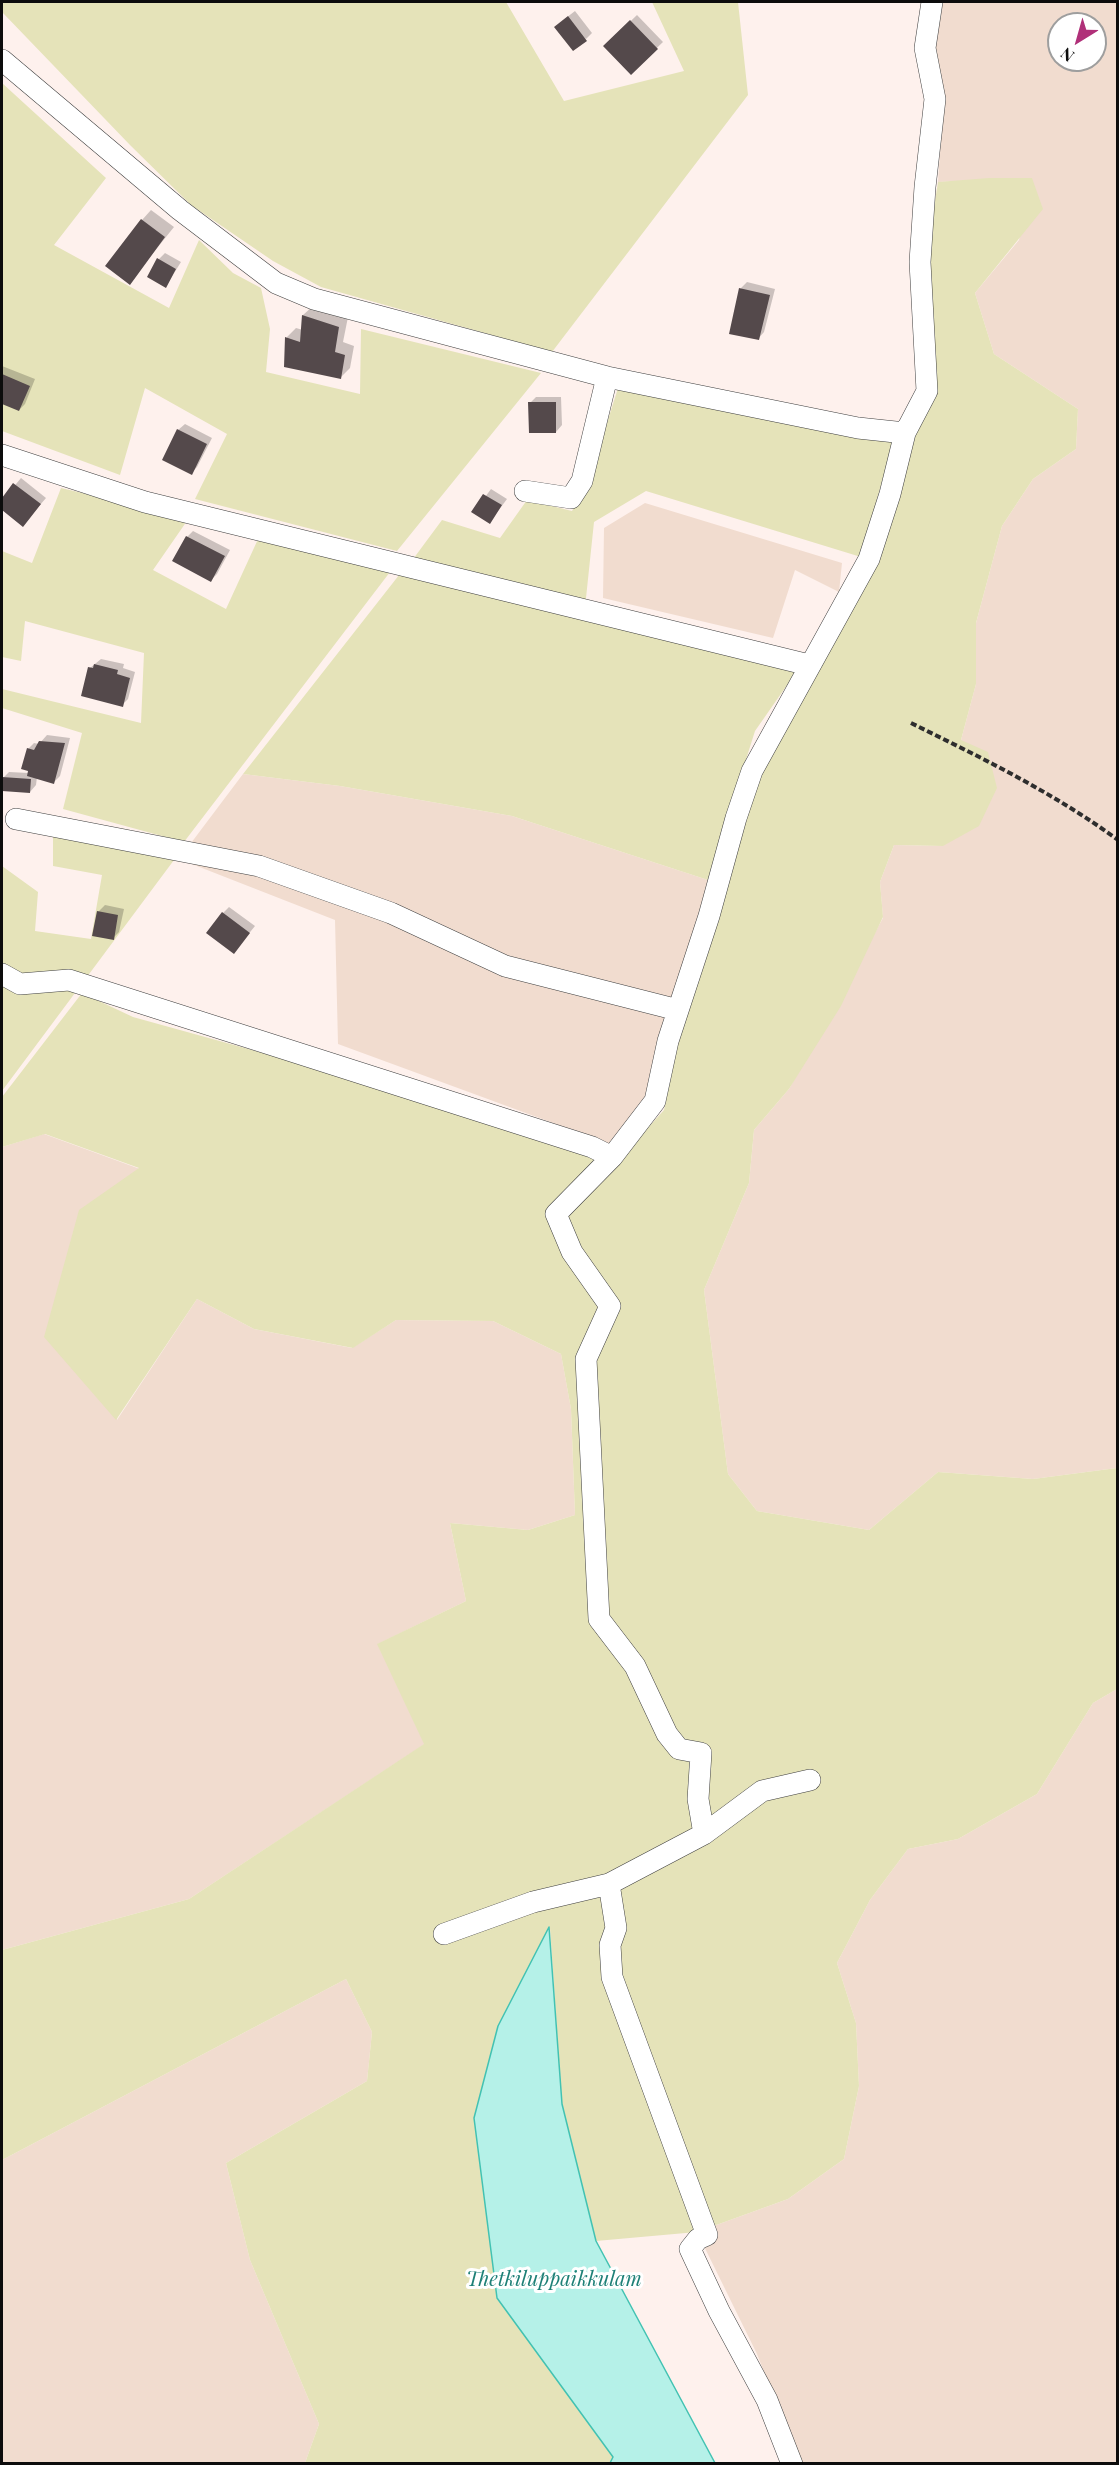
<!DOCTYPE html>
<style>
body{margin:0}
#map{position:relative;width:1119px;height:2465px;overflow:hidden;background:#fef1ed;font-family:"Playfair Display",serif}
canvas{display:block}
.frame{position:absolute;inset:0;border:3px solid #0c0c0c;pointer-events:none}
.north{position:absolute;left:1047px;top:12px;width:60px;height:60px;box-sizing:border-box;background:#fff;border:2px solid #9e9e9e;border-radius:50%;rotate:217deg;font-size:16px;font-weight:700;line-height:24px;text-align:center;color:#0c0c0c}
.north::after{content:'';display:block;margin:auto;width:21px;height:27px;background:#b03079;clip-path:polygon(50% 0,100% 100%,50% 72%,0 100%)}
</style>
<div id="map">
<canvas width="1119" height="2465"></canvas>
<div class="frame"></div>
<div class="north">N</div>
</div>
<script>
const ctx = document.querySelector('canvas').getContext('2d');
ctx.lineJoin = 'round';
function paint(path, color) { ctx.fillStyle = color; ctx.fill(path, 'evenodd'); }
function stroke(path, color, width, dash) { ctx.strokeStyle = color; ctx.lineWidth = width; ctx.lineCap = dash ? 'butt' : 'round'; ctx.setLineDash(dash || []); ctx.stroke(path); }
function write(font, color, halo, rows, align = 'center') {
  ctx.font = font + ' "Playfair Display",serif'; ctx.lineWidth = 6; ctx.setLineDash([]); ctx.textBaseline = 'middle'; ctx.strokeStyle = halo; ctx.fillStyle = color; for (const [text, x, y, turn = 0] of rows) {
    ctx.save(); ctx.translate(x, y); ctx.rotate((+turn || 0) * Math.PI / 180); ctx.textAlign = isNaN(turn) ? turn : align; if (halo) ctx.strokeText(text, 0, 0); ctx.fillText(text, 0, 0); ctx.restore();
  }
}
paint(new Path2D(`
 M943 2H1117V1468L1033 1479 938 1472 869 1530 757 1511 728 1474 704 1290 749 1183 754 1130 789 1089 883 918 880 882 894 845 943 846 961 740 976 684V623L1002 526 1033 479 1076 449 1078 409 994 354 975 293 1019 240 1032 178 938 182 944 94 935 43ZM1059 24H1095V60H1059Z
 M645 503 842 563 839 592 795 570 773 638 603 598 604 528Z
 M243 774 340 786 512 816 708 880 648 1099 613 1145 338 1044 335 920 179 859Z
 M44 1134 140 1169 117 1420 197 1299 254 1329 352 1348 396 1320 493 1321 561 1354 571 1409 575 1515 528 1530 450 1523 466 1601 378 1644 425 1744 189 1899 2 1950V1147Z
 M1117 1689V2463H800L757 2354 697 2232 788 2199 844 2159 859 2086 856 2023 837 1963 870 1900 908 1849 958 1839 1037 1794 1093 1703Z
 M346 1979 372 2032 367 2081 226 2163 250 2260 319 2424 305 2463 2 2464V2160Z`), '#f1dccf');
paint(new Path2D(`
 M2 2H506L564 101 684 71 652 2H738L748 95 552 352 321 287 273 261 191 205 130 145 2 12Z
 M2 83 106 178 54 245 169 308 199 240 233 273 261 288 270 329 266 372 360 394 361 329 541 373 397 551 195 499 227 434 145 388 120 475 2 431Z
 M989 178H1032L1043 209 975 293 994 354 1078 409 1076 449 1033 479 1002 526 976 623V684L961 740 988 752 997 788 979 826 943 846 894 845 880 882 883 917 841 1006 789 1089 754 1130 749 1183 704 1290 728 1474 757 1511 869 1530 938 1472 1033 1479 1117 1468V1689L1093 1703 1037 1794 958 1839 908 1849 870 1900 837 1963 856 2023 859 2086 844 2159 788 2199 697 2232 596 2241 562 2104 550 1928 498 2026 474 2119 497 2297 613 2457 610 2463H305L319 2424 250 2260 226 2163 367 2081 372 2032 346 1979 2 2160V1950L189 1899 424 1744 377 1644 466 1601 450 1523 528 1530 575 1515 571 1409 561 1354 493 1321 396 1320 353 1348 254 1329 197 1299 116 1420 44 1337 79 1210 139 1168 45 1134 2 1147V1097L82 993 133 1017 400 1091 594 1159 617 1162 664 1110 683 1019 757 775 874 567 910 439 933 395 925 263 938 182Z
 M619 385 894 438 861 557 646 491 594 522 584 617 799 668 755 731 708 880 512 816 340 786 243 774 403 570H405L442 520 500 538 527 500 572 511 590 476Z
 M61 488 189 518 153 570 226 609 259 537 390 572 184 842 63 809 82 733 2 708V689L141 723 144 653 25 621 21 661 2 657V551L32 563Z
 M53 836 174 860 2 1091V866L38 892 35 931 91 939 102 875 53 866Z`), '#e5e3b9');
const water = new Path2D(`
 M549 1927 562 2104 596 2241 715 2463H610L613 2457 497 2298 474 2118 498 2026Z`);
paint(water, '#b5f1e8');
stroke(water, '#42c2b2', 1.5);
paint(new Path2D(`
 M575 11 592 33 586 39 562 21Z
 M637 15 663 42 631 73 605 46Z
 M151 210 174 227 129 283 142 220Z
 M165 253 181 262 166 286 159 259Z
 M747 282 775 289 764 332 758 339 741 288Z
 M313 306 348 317 343 342 354 346 350 368 341 377 286 366 287 337 296 328 303 330V315Z
 M2 366 35 379 25 404 19 410 2 402Z
 M536 397H561L562 425 556 432 530 403Z
 M185 424 212 438 197 467 191 473 178 430Z
 M21 478 46 498 23 525 2 508V501Z
 M491 489 507 499 490 522 474 512Z
 M193 531 230 550 217 574 211 580 187 537Z
 M101 659 124 664 123 668 135 672 128 699 122 705 90 668Z
 M47 735 70 738 60 776 54 782 37 777 36 785 30 792 2 789 3 778 9 772 29 773 28 749 34 743 39 744Z
 M105 905 124 909 119 932 113 938 98 912Z
 M229 907 255 926 234 952 223 913Z`), '#0003');
paint(new Path2D(`
 M568 16 587 41 573 51 554 27Z
 M630 20 658 49 631 75 603 46Z
 M141 219 165 237 130 285 105 266Z
 M157 258 176 269 166 288 147 277Z
 M739 288 770 295 759 340 729 334Z
 M302 315 339 327 335 352 345 355 341 379 284 367 285 337 300 342Z
 M2 374 30 386 19 411 2 404Z
 M528 402H556V433H529Z
 M177 429 207 444 192 475 162 460Z
 M13 483 41 504 23 527 2 510V498Z
 M483 494 502 505 490 524 471 512Z
 M186 536 225 556 211 582 172 561Z
 M94 664 118 670 117 674 130 678 123 707 81 696 88 667 93 668Z
 M39 741 65 743 54 784 27 776 28 771 21 769 27 748 34 750Z
 M2 777 31 779 30 793 2 791Z
 M97 911 118 915 114 940 92 936Z
 M222 912 250 933 234 954 206 933Z`), '#54494b');
const street = new Path2D(`
 M2 60 180 210 276 283 314 299 607 377 858 428 905 433
 M2 455 145 502 809 665
 M525 491 571 498 582 481 607 377
 M16 819 259 866 391 913 505 966 678 1010
 M2 974 20 984 69 980 592 1147 612 1157
 M704 1834 698 1799 701 1753 679 1749 667 1734 635 1666 599 1619 586 1359 610 1306 572 1252 556 1214 612 1157 655 1101 668 1041 709 916 736 818 752 771 869 559 890 494 905 433 927 391 920 262 925 187 935 99 925 48 932 2
 M444 1934 533 1902 609 1884
 M792 2464 767 2400 719 2311 690 2249 698 2239 707 2235 612 1977 610 1945 616 1928 609 1884 704 1834 762 1791 810 1780`);
stroke(street, '#3f3f3f', 22);
stroke(new Path2D(`
 M911 723C982 758 1054 793 1118 840`), '#2e2e2e', 4, [6, 3]);
stroke(street, '#fff', 21);
write('italic 20px', '#1e8077', '#fff', [
 ["Thetkiluppaikkulam",554,2280]
]);
</script>
